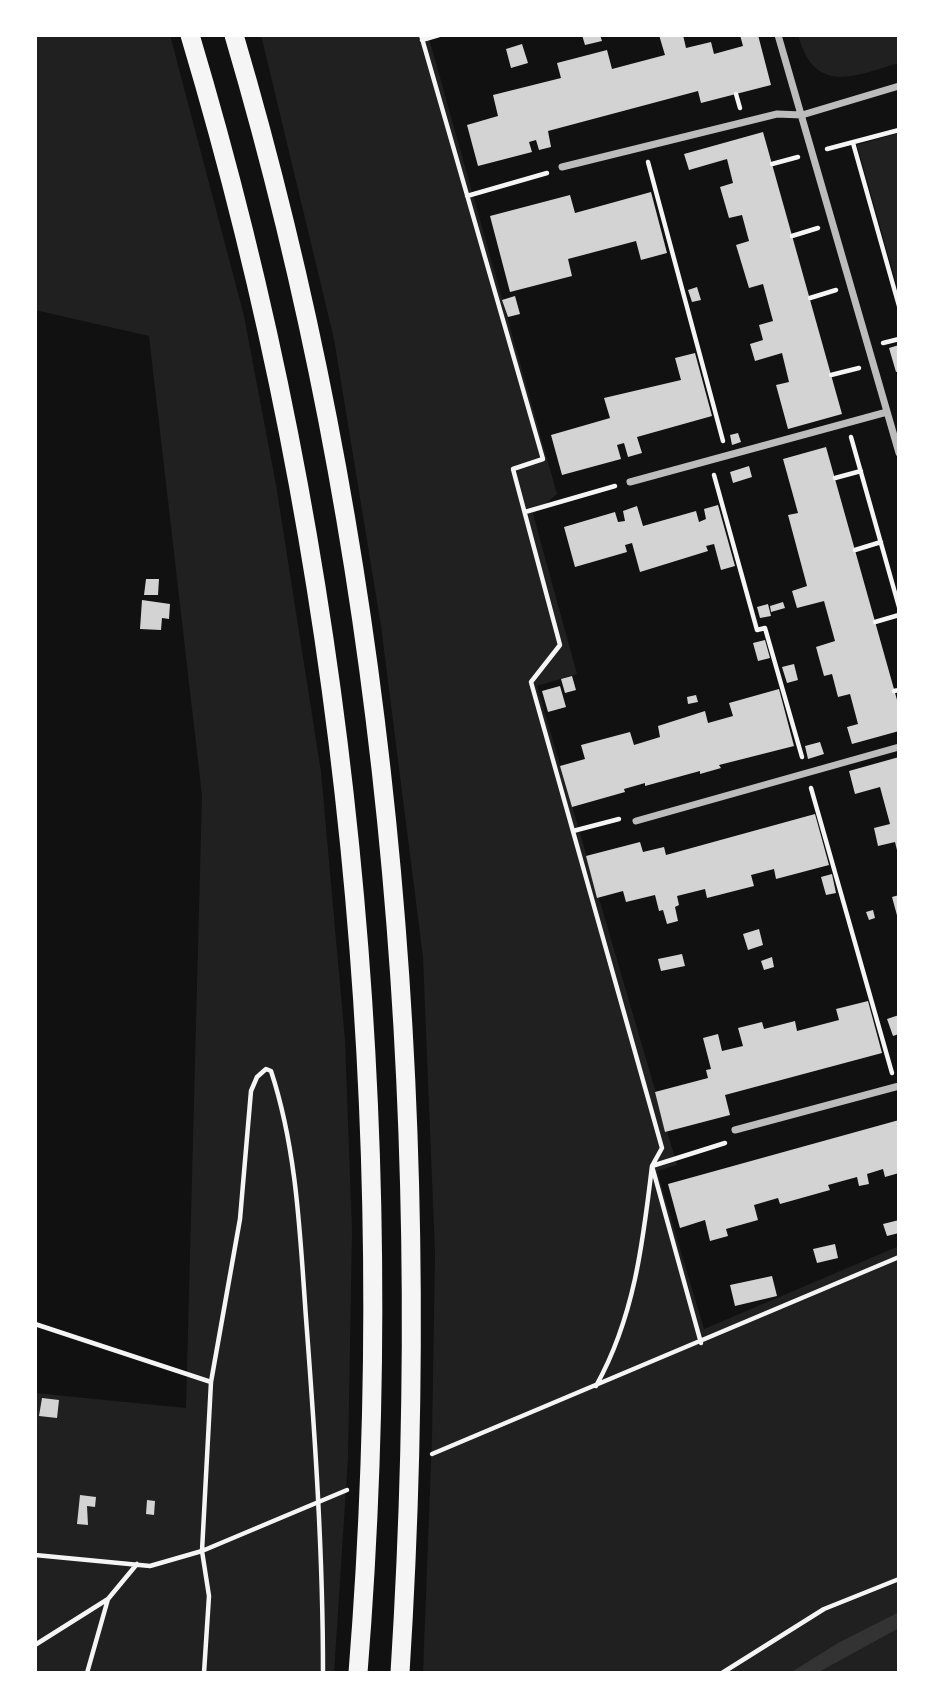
<!DOCTYPE html>
<style>
body{margin:0}
#map{position:relative;width:934px;height:1708px;overflow:hidden;background:#111;font-family:"Nunito Sans",sans-serif}
canvas{display:block}
.frame{position:absolute;inset:0;border:37px solid #fff;pointer-events:none}
</style>
<div id="map">
<canvas width="934" height="1708"></canvas>
<div class="frame"></div>
</div>
<script>
const ctx = document.querySelector('canvas').getContext('2d');
ctx.lineJoin = 'round';
function paint(path, color) { ctx.fillStyle = color; ctx.fill(path, 'evenodd'); }
function stroke(path, color, width, dash) { ctx.strokeStyle = color; ctx.lineWidth = width; ctx.lineCap = dash ? 'butt' : 'round'; ctx.setLineDash(dash || []); ctx.stroke(path); }
paint(new Path2D(`
 M35 35H170L244 316 276 485 321 772 345 1040 352 1232 348 1458 334 1673H35V1393L186 1408 202 795 149 336 35 310Z
 M261 35H428L557 494 533 514 577 674 537 686 677 1165 657 1171 704 1329 899 1246V1673H423L432 1438 435 1253 423 957 381 626 334 339Z
 M798 35H899V63C854 76 815 96 798 35Z
 M899 133V293L857 145Z`), '#202020');
paint(new Path2D(`
 M899 1612V1628L817 1673H790L838 1643Z`), '#333');
paint(new Path2D(`
 M582 35H600L602 41 585 45Z
 M659 35H683L686 48 711 42 714 54 743 46 740 35H758L771 85 701 103 698 91 548 131 551 147 539 150 536 140 529 142 532 152 478 166 467 125 498 116 493 95 561 78 557 63 607 50 612 69 665 55Z
 M522 44 528 63 511 68 506 49Z
 M763 132 842 414 788 429 776 385 789 382 782 353 755 361 750 344 763 340 759 325 773 321 763 284 749 288 736 245 749 241 742 215 729 218 720 187 733 183 727 159 689 170 684 154Z
 M651 192 667 253 641 260 636 241 568 259 572 276 510 292 490 216 570 195 575 213Z
 M697 287 701 300 692 302 688 290Z
 M515 296 520 314 508 317 502 300Z
 M899 345V371L896 372 889 348Z
 M695 353 712 416 637 437 642 453 628 457 624 443 617 445 621 459 562 475 551 435 610 418 604 398 681 380 675 358Z
 M738 433 741 442 732 445 730 435Z
 M826 447 899 707V731L852 744 847 727 858 724 850 694 838 697 832 674 824 676 816 647 835 641 824 601 797 608 792 591 807 586 788 515 798 513 783 459Z
 M749 466 752 477 733 483 730 472Z
 M718 505 735 566 721 570 714 544 706 546 708 551 640 572 632 543 625 545 627 552 575 567 564 527 615 512 618 522 625 521 623 511 637 506 643 526 696 511 699 522 706 519 704 509Z
 M146 579H159L158 595H144Z
 M142 600 170 604 169 619 162 618 161 630 140 629Z
 M783 602 785 608 771 612 770 606Z
 M768 604 771 616 760 618 757 607Z
 M765 640 770 658 758 661 753 643Z
 M794 664 798 680 787 683 782 667Z
 M572 676 576 690 565 693 561 679Z
 M560 686 566 707 548 712 542 691Z
 M779 689 794 746 719 765 721 768 700 774V771L645 786V783L624 789 625 792 572 807 560 766 585 759 581 745 630 732 634 745 660 737 658 726 705 711 708 723 733 716 729 703Z
 M696 695 698 702 688 704 687 697Z
 M820 742 824 754 808 759 805 746Z
 M899 757V854H898L895 842 878 846 874 828 890 824 880 787 855 794 849 771Z
 M815 814 829 865 776 879 774 869 751 875 754 886 707 898 705 889 677 896 679 905 675 907 678 921 667 924 663 910 659 911 655 895 626 902 623 891 597 898 586 856 640 842 643 852 664 847 666 855Z
 M832 874 836 893 826 895 821 877Z
 M899 895V919H898L892 897Z
 M873 910 875 918 869 920 866 912Z
 M759 929 763 945 748 950 743 934Z
 M682 954 685 966 661 971 658 959Z
 M772 957 774 967 764 970 761 961Z
 M868 1001 882 1053 725 1095 730 1115 665 1132 655 1092 708 1078 706 1070 711 1069 703 1038 718 1034 722 1051 743 1046 738 1028 762 1022 764 1029 795 1021 797 1031 839 1020 836 1009Z
 M899 1015V1034L893 1036 887 1019Z
 M899 1120V1173L885 1177 883 1169 867 1174 869 1184 859 1186 857 1177 828 1185 830 1190 780 1204 778 1198 754 1205 758 1220 726 1229 728 1236 710 1241 705 1220 680 1228 668 1184Z
 M899 1220V1233L887 1236 883 1224Z
 M835 1244 838 1258 817 1263 813 1249Z
 M772 1276 777 1296 735 1306 730 1285Z
 M42 1398 59 1400 57 1418 39 1416Z
 M80 1495 96 1497 95 1507 87 1506 88 1525 77 1524Z
 M147 1500 155 1501 154 1515 146 1514Z`), '#d3d3d3');
stroke(new Path2D(`
 M421 35 543 459 513 469 560 645 531 682 662 1148 652 1166 701 1343
 M422 40 439 35
 M736 94 740 108
 M853 143 899 306
 M827 149 899 130
 M648 162 723 441
 M772 164 798 157
 M467 196 547 173
 M792 236 818 228
 M810 298 836 290
 M883 343 899 339
 M831 375 859 368
 M851 437 899 607
 M714 475 757 630 765 628 802 757
 M835 478 861 471
 M525 512 615 486
 M855 550 881 542
 M875 622 899 615
 M894 691 899 690
 M811 788 892 1073
 M573 831 619 819
 M35 1324 211 1382
 M596 1386C634 1318 643 1243 652 1166L725 1143
 M432 1454 899 1257
 M35 1555 150 1566 202 1551 347 1490
 M35 1645 108 1599 137 1564
 M87 1673 108 1599
 M204 1673 209 1596 202 1551 211 1382 240 1219 251 1091 257 1077 266 1069 271 1071C297 1150 300 1235 306 1318 315 1436 323 1554 323 1673
 M722 1673 824 1609 899 1579`), '#f5f5f5', 4.5);
stroke(new Path2D(`
 M778 35 899 453
 M562 167 777 114 802 115 899 86
 M630 482 887 412
 M636 821 899 747
 M735 1130 899 1086`), '#bcbcbc', 7);
stroke(new Path2D(`
 M190 35C348 562 402 1125 358 1673
 M234 35C391 567 435 1122 400 1673`), '#f5f5f5', 19);
</script>
